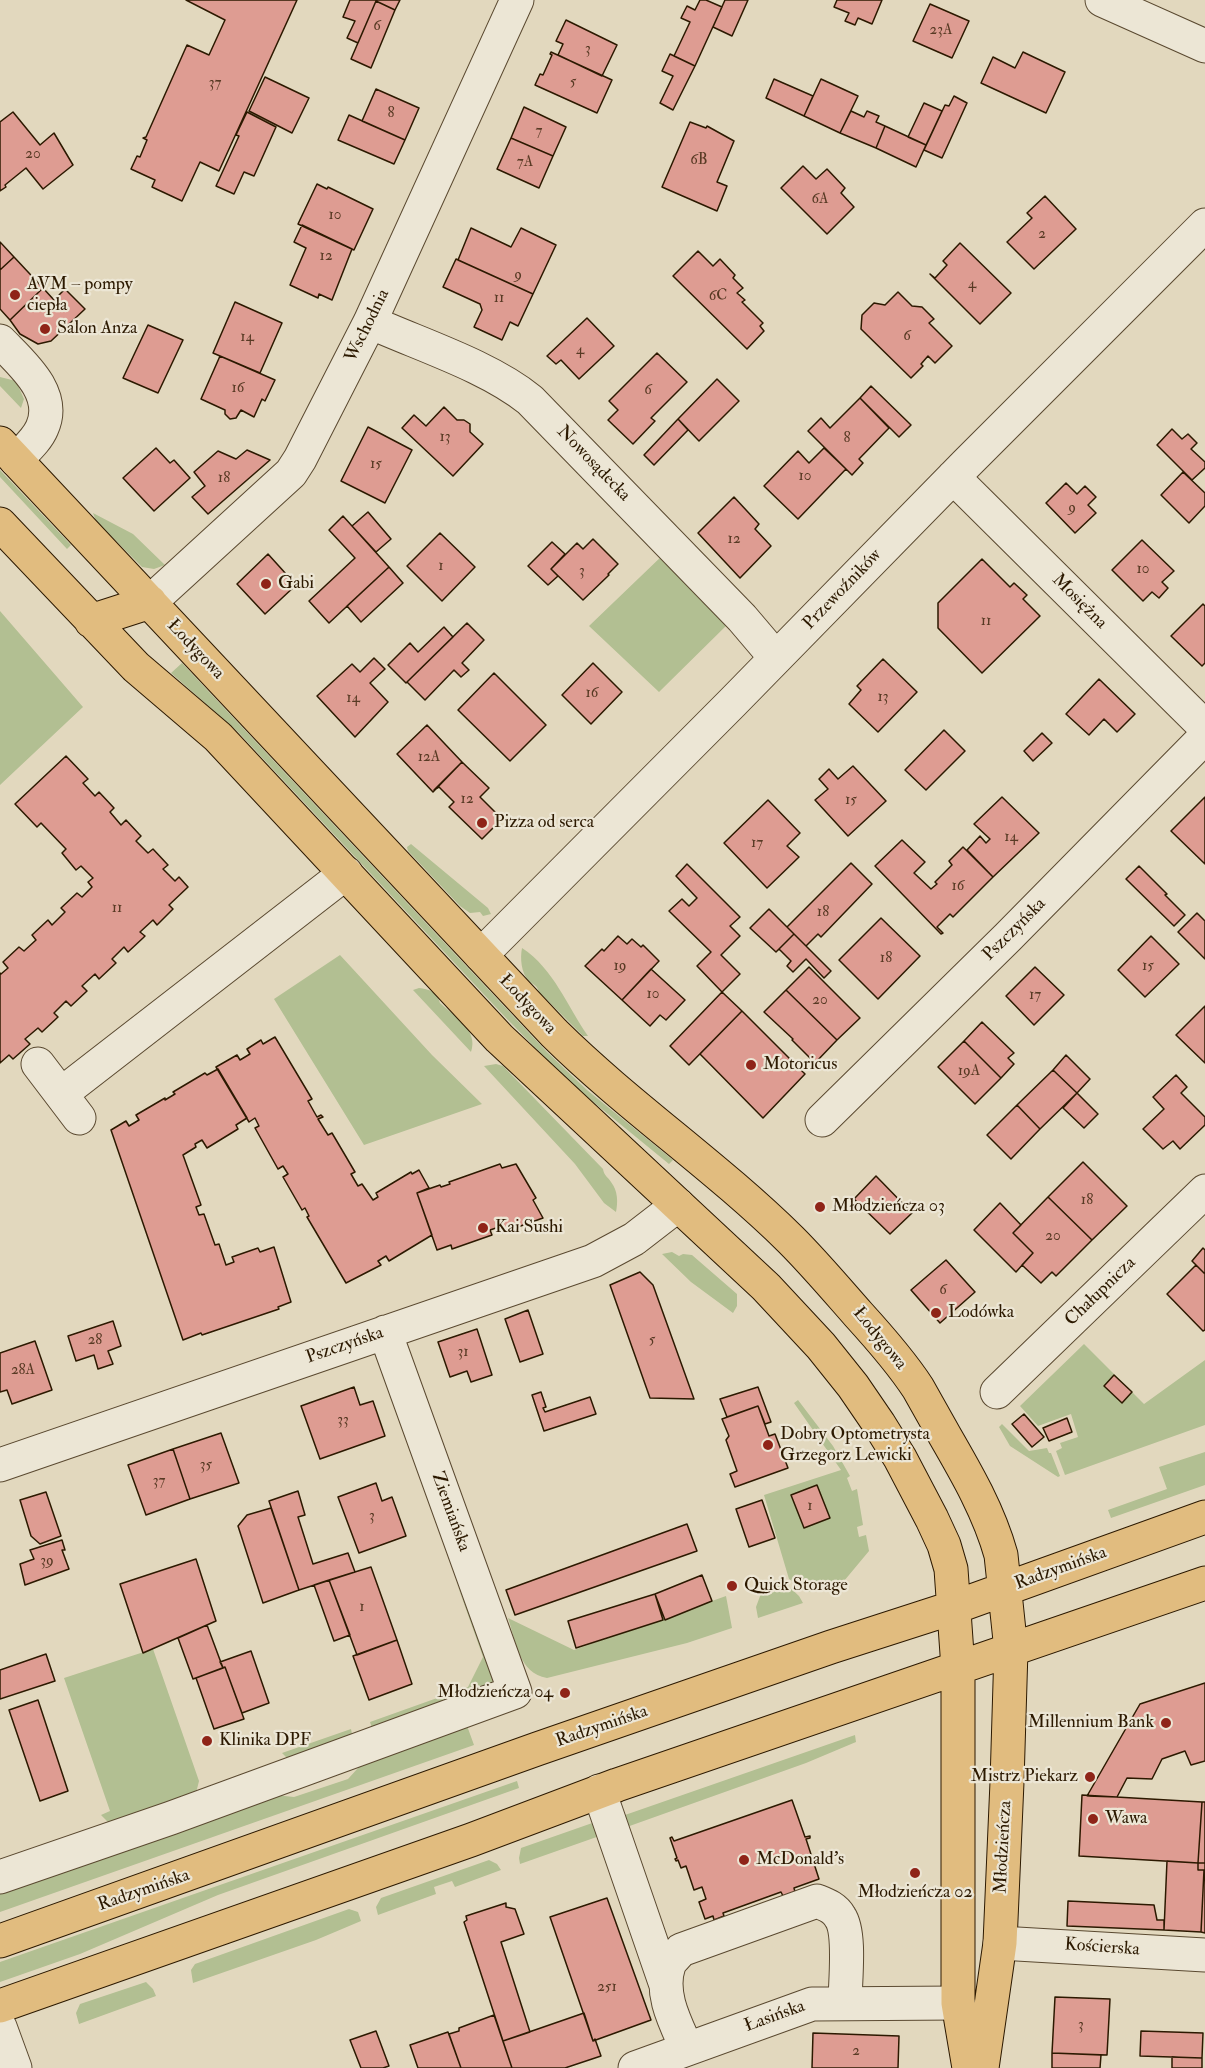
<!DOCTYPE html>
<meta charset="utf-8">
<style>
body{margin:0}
canvas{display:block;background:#e2d8be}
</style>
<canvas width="1205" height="2068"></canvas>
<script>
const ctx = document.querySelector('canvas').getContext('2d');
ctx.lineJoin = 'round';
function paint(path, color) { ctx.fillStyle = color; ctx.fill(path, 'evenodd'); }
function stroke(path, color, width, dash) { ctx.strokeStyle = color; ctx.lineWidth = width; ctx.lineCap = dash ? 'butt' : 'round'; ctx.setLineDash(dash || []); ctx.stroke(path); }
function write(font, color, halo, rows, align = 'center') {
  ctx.font = font + ' "IM FELL Double Pica",serif'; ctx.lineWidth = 4.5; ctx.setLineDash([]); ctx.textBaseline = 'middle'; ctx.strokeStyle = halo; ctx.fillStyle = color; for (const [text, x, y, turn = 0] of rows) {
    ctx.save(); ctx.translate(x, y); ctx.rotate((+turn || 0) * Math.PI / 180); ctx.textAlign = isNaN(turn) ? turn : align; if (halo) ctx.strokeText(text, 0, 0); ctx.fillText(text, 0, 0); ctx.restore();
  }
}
paint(new Path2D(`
 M0 377 16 381 24 399 21 408 0 386Z
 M0 470 71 545 67 549 0 477Z
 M93 513 133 534 165 565 154 569 142 567 96 521Z
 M665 553 730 622 659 692 589 626Z
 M0 611 83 707 0 785Z
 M182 663 547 1052 587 1090 673 1160 669 1164 570 1083 506 1018 238 732 171 673Z
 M411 844 488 908 491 914 483 916 480 912 470 913 460 906 408 851 407 847Z
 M522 948C554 969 567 1006 588 1036H583L539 992C537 985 534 985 529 981 521 973 520 958 522 948Z
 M340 955 432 1055 482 1104 364 1145 274 999Z
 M419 988C429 989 437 992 440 1003 454 1016 479 1030 471 1052L413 990Z
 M496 1064 503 1066 603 1169C604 1176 608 1177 611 1182 618 1191 618 1202 616 1212L604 1203 575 1164 484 1066Z
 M672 1252 679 1256 683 1254 692 1255 737 1294V1306L733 1313 691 1282 662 1254Z
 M1084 1344 1144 1404 1205 1360V1425L1065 1475 1056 1451 1062 1448 1060 1443 1078 1437 1071 1414 1038 1426 1020 1406Z
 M798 1400 833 1446 850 1476 847 1478 852 1491 857 1489 863 1525 857 1527 859 1537 866 1535 869 1551 844 1581 809 1592 789 1579 764 1495 841 1470 794 1403ZM817 1485 830 1517 804 1528 791 1495Z
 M1002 1424 1029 1451 1047 1448 1049 1453H1051L1060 1476 1058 1477 1010 1446 999 1427Z
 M1205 1452V1485L1111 1518 1108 1510 1167 1489 1159 1467Z
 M456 1581 494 1679 492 1685 373 1731 370 1722 468 1687 483 1657Z
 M785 1583 799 1596 803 1603 758 1618 756 1607 763 1588Z
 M726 1596 732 1628 687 1643 547 1678C519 1673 516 1642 508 1618L574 1650Z
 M153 1649 199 1781 196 1793 110 1824 101 1815 110 1811 64 1678Z
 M466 1723 474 1745 0 1912V1887L266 1794 294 1797 348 1779 369 1756Z
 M351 1729 353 1739 290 1761 282 1753Z
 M855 1735 856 1742 806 1763 624 1828 622 1820 625 1815Z
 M517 1781 519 1788 218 1895 80 1954 0 1982V1962Z
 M598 1821 608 1833 520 1864 519 1858 521 1848Z
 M489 1860 497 1864 501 1870 455 1887 452 1881 434 1887 436 1894 378 1915 376 1907 381 1898Z
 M349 1909 358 1912 361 1921 316 1940 193 1983 191 1970 195 1964Z
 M146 1982 153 1989 156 1996 79 2024 76 2013 80 2004Z`), '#b2bf92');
const building = new Path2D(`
 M186 0H297L219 171 200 162 182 201 152 187 155 180 131 169 137 156 140 157 147 140 143 138 146 137 187 45 209 55 225 20Z
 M350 0H400L395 10 376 1 358 43 347 38 355 21 343 17Z
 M700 0H706L722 7 695 66 674 56 690 22 681 18 687 6 695 10Z
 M725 0H748L732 36 713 27Z
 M837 0H882L872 24 858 18 855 25 845 21 849 13 834 7Z
 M376 1 395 10 371 68 351 59Z
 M930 4 969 21 952 58 913 41Z
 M566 20 617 45 602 76 558 55 563 44 556 41Z
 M551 52 612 80 597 113 535 85 540 74 543 75 552 55 550 54Z
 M1023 52 1065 72 1046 113 981 83 993 57 1015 68Z
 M670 54 695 66 673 110 660 103 673 76 662 71Z
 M265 77 309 98 292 133 249 111Z
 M774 79 813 96 804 116 766 98Z
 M821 79 858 96 840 133 804 116Z
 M376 89 419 108 405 140 362 121Z
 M954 96 967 103 942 158 924 150 945 105 949 106Z
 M924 103 942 111 926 145 908 137Z
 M524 107 566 127 553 156 511 138Z
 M851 111 864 117 867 111 879 116 876 122 885 126 876 148 840 133Z
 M13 112 40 145 54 133 73 165 43 189 26 168 5 185 6 187 0 191V122Z
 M247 112 276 127 254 176 244 172 234 194 216 186 239 136 236 135Z
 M349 115 405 140 394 164 338 140Z
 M690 122 706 128 707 126 734 141 717 182 727 186 717 211 662 187Z
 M885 126 926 145 916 167 876 148Z
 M511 138 553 156 539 188 497 169Z
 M803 166 816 179 827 169 845 188 841 193 854 207 827 234 781 188Z
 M317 184 327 189 328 187 373 209 354 250 298 224Z
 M1045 196 1076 229 1034 269 1007 242 1032 218 1027 213Z
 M302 225 352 249 332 300 319 294 318 298 290 285 306 248 294 242Z
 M471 228 511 247 521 228 556 245 533 294 458 260Z
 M0 242 14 257 0 270Z
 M960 243 1011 293 980 324 930 274 935 278 947 265 943 261Z
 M698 251 713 266 720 259 735 275 733 278 743 288 737 293 745 300 742 302 763 323 760 326 764 331 747 349 673 276Z
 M14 257 43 288 10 320 0 309V270Z
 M456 259 533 294 518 326 510 322 502 340 474 327 482 310 480 304 443 287Z
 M43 288 54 300 65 289 85 309 51 341 38 344 20 334 10 320Z
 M898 292 912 306 922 307 934 319 929 323 952 346 935 363 928 356 921 364 923 366 911 378 861 329 862 315 874 303 885 305Z
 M235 302 282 323 260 373 213 353Z
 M587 318 614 346 579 379 561 360 556 364 547 356Z
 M148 325 183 340 158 393 123 378Z
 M657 353 687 382 651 418 655 421 633 444 608 420 618 410 609 401Z
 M220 356 275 380 265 401 262 399 254 417 241 410 236 418 230 419 225 414V410L201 399Z
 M717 379 739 401 699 441 678 419Z
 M871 386 911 425 899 437 860 398Z
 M860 398 889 428 859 459 863 463 852 475 808 431 821 418 830 428Z
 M444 407 457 420H464L470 424V432L483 444 453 476 402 428 414 415 426 426Z
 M678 419 688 430 654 465 644 455Z
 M368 427 412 450 385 503 341 481Z
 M1172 429 1182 439 1188 434 1197 443 1191 449 1205 462V468L1192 480 1157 445Z
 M156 448 170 463 174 460 190 478 154 511 123 478Z
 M824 448 846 469 798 519 764 486 798 451 809 463Z
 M247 450 270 460 208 514 192 497 205 486 194 472 218 451 236 459Z
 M1183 472 1205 493V506L1189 523 1161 495Z
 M1066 483 1077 494 1085 486 1096 497 1088 505 1096 513 1075 533 1046 503Z
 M734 497 759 524 755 529 771 546 740 578 698 533Z
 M368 512 391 539 376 552 352 526Z
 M343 516 389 567 329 623 309 601 355 558 329 530Z
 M440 533 475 567 442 601 407 566Z
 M593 539 618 564 608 574 609 575 583 600 551 569 577 543 583 549Z
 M1142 540 1174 571 1162 582 1168 588 1159 598 1152 592 1143 601 1112 570Z
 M552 542 565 554 551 569 558 576 548 585 528 566Z
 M268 554 296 585 265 614 237 584Z
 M982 559 1010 587 1014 583 1027 595 1023 599 1040 616 982 673 938 628V603Z
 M389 567 403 583 361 622 347 606Z
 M1203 604 1205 606V663L1202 666 1171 636Z
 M467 623 484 640 462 663 469 670 461 677 454 670 425 700 407 682Z
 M444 627 453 637 406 683 388 665 410 643 418 652Z
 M374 658 385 669 370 683 388 702 355 737 317 696 352 664 360 672Z
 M883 659 917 692 878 732 849 704 861 690 857 686Z
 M593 663 622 692 591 724 562 695Z
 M494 673 546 725 510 761 458 710Z
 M1099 679 1135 714 1117 732 1104 719 1089 735 1066 714Z
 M427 725 462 762 433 792 397 754Z
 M944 730 965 751 926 790 905 770Z
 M1042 733 1052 743 1033 761 1024 751Z
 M66 756 88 779 83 783 95 796 99 792 114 808 110 812 121 825 126 820 139 834 141 836 136 841 148 853 153 849 168 865 163 869 175 881 179 877 188 887 169 905 173 909 157 925 153 920 140 932 145 936 143 938 128 952 124 947 112 959 116 963 99 979 95 974 82 986 87 991 71 1006 66 1001 54 1013 58 1017 42 1032 38 1028 25 1039 30 1044 13 1059 9 1055 0 1063V973L1 974 8 968 3 962 19 947 24 951 36 940 32 935 48 920 52 925 65 912 61 908 77 893 82 897 92 887 88 882 93 878 81 866 76 870 62 853 66 849 41 823 37 827 15 804Z
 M462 762 489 788 480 797 502 819 482 839 449 807 454 802 439 787 434 790Z
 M853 766 886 801 848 836 815 800 828 789 819 779 829 769 838 779Z
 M1002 797 1039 833 993 877 967 850 980 836 986 843 990 839 974 824Z
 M1205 797V864L1171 831Z
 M768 800 800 833 787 846 799 857 767 888 724 843Z
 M902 840 925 862 914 873 931 889 937 884 935 882 952 865 949 861 963 847 993 877 953 917 950 914 937 927 943 933 941 934 875 866Z
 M851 863 872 884 821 937 818 934 806 946 787 927Z
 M687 864 740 917 730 926 740 936 721 955 740 974 722 992 697 966 711 952 669 911 682 899 689 906 697 898 676 876Z
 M1139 866 1167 894 1165 895 1185 915 1174 926 1126 879Z
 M769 909 794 934 776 952 750 928Z
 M1197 913 1205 921V959L1178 932Z
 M881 918 920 956 878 999 839 960Z
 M794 934 831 971 824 978 806 959 793 972 787 966 791 961 779 949Z
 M618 936 627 944 632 939 641 947 643 945 659 961 622 1000 585 966 602 949 604 951Z
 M1151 936 1179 964 1145 997 1118 970Z
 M809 967 860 1018 837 1040 786 990Z
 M1035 967 1064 995 1034 1025 1006 996Z
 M651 969 685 1000 666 1020 660 1015 650 1026 622 1000Z
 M786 990 837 1040 815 1063 792 1040 793 1039 764 1012Z
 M722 992 742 1011 689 1065 670 1046Z
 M1205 1006V1063L1176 1035Z
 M742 1011 805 1074 763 1118 700 1054Z
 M982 1022 1014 1053 1008 1058 1014 1064 1001 1078 964 1041Z
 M275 1037 312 1099 308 1101 317 1117 321 1115 323 1117 318 1119 328 1135 332 1133 355 1172 351 1174 358 1186 362 1184 373 1200 378 1197 376 1193 411 1172 412 1174 419 1170 429 1188 417 1193 432 1235 389 1261 386 1256 378 1261 381 1265 346 1283 307 1217 309 1216 305 1208 302 1210 283 1177 288 1174 283 1166 278 1169 255 1128 259 1126 255 1118 249 1122 216 1067 237 1055 240 1060 250 1054 247 1049 261 1040 263 1044Z
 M964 1041 1001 1078 975 1104 938 1067Z
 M1066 1055 1090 1079 1077 1093 1053 1070Z
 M218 1069 247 1118 236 1125 238 1129 207 1148 202 1140 195 1144 196 1147 183 1155 201 1205 196 1207 199 1215 204 1214 215 1245 219 1244 226 1265 234 1262 232 1257 258 1248 260 1252 274 1247 291 1302 278 1307 279 1309 202 1335 201 1333 183 1340 111 1130 126 1121 129 1126 139 1120 136 1115 165 1098V1100L175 1094 173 1092 205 1073 207 1075Z
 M1053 1070 1077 1093 1040 1129 1017 1105Z
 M1176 1075 1187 1087 1181 1093 1205 1117V1125L1180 1149 1173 1141 1163 1149 1143 1129 1164 1109 1153 1097Z
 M1077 1093 1098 1114 1084 1128 1063 1108Z
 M1017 1105 1040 1129 1011 1159 987 1135Z
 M1083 1162 1127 1206 1092 1240 1048 1197Z
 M500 1164 502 1168 516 1164 536 1198 533 1200 543 1218 501 1233 499 1227 490 1230 492 1235 452 1249 451 1245 437 1250 417 1193 440 1185 441 1187 450 1184 449 1182Z
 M876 1176 912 1213 890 1234 854 1199Z
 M1048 1197 1092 1240 1056 1276 1052 1272 1041 1283 1022 1265 1033 1253 1013 1233Z
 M1000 1203 1021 1225 1013 1233 1033 1253 1016 1272 974 1230Z
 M1203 1248 1205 1250V1274L1192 1261Z
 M946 1260 975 1292 940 1323 911 1290Z
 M1196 1265 1205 1274V1330L1203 1331 1167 1294Z
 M640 1272 653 1285 694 1399 650 1398 610 1285Z
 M528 1310 543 1354 520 1362 505 1319Z
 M113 1321 121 1346 108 1351 113 1364 98 1369 94 1355 76 1361 68 1336Z
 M477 1329 492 1375 471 1382 467 1371 450 1377 438 1342Z
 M35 1341 52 1390 12 1404 7 1390 0 1392V1353Z
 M1114 1375 1132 1392 1122 1403 1104 1386Z
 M354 1387 360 1405 373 1401 385 1436 320 1459 301 1406Z
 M758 1387 771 1422 765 1424 758 1406 727 1417 720 1399Z
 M541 1392 546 1407 543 1408 545 1412 590 1397 596 1414 544 1431 532 1395Z
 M758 1406 769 1436 775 1434 788 1468 735 1487 730 1474 737 1471 726 1440 729 1436 722 1419Z
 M1024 1414 1044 1437 1032 1447 1012 1424Z
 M1067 1418 1072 1432 1049 1441 1043 1428Z
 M221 1433 239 1483 190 1499 173 1449Z
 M173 1449 190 1499 146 1515 128 1465Z
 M376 1483 382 1501 392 1497 406 1536 359 1553 338 1497Z
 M817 1485 830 1518 804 1528 791 1495Z
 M298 1491 305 1515 298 1517 313 1564 348 1553 355 1572 299 1590 269 1501Z
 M46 1492 61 1536 40 1544 31 1536 20 1500Z
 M762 1500 775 1538 749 1547 736 1509Z
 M271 1508 299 1590 263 1603 238 1526 247 1515Z
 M687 1524 697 1551 515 1615 506 1590Z
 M62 1540 65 1550H62L69 1569 25 1585 20 1564 34 1559 30 1550Z
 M196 1559 216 1621 143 1653 120 1584Z
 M371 1567 397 1640 357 1655 329 1580Z
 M702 1575 712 1601 665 1620 655 1594Z
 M329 1580 350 1635 334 1641 314 1585Z
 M655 1594 663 1620 576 1648 568 1621Z
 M207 1625 223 1668 193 1679 178 1638Z
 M397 1640 412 1684 369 1700 353 1656Z
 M251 1651 269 1703 242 1713 225 1667 223 1668 220 1662Z
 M46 1654 55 1681 0 1699V1670Z
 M225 1667 244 1719 214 1729 196 1678Z
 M1205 1683V1761L1191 1765 1185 1751 1162 1759 1152 1779 1127 1778 1117 1797 1087 1796 1140 1704Z
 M38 1700 68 1791 40 1801 9 1710Z
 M1082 1795 1202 1802 1198 1863 1079 1856Z
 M792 1800 805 1837 810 1836V1838L806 1839 819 1879 794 1888 795 1892 783 1896 781 1892 723 1913 724 1916 714 1920 713 1916 705 1919 699 1902 706 1899 702 1887 694 1890 686 1866 681 1868 678 1860 676 1861 675 1859 677 1858 670 1838 672 1837 674 1841Z
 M1202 1802H1205V1863H1198Z
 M1167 1861 1198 1863V1870H1204L1201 1932 1164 1930Z
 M1198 1863H1205V1933L1201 1932 1204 1870H1198Z
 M607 1898 651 2020 593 2041 550 1917Z
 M1068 1901 1154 1905 1157 1920H1164V1930L1067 1926Z
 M506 1903V1907L515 1909 524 1934 501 1942 530 2032 503 2041 464 1922 467 1920 466 1916Z
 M1055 1997 1110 1999 1107 2055 1052 2053Z
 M584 2013 593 2041 595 2039 601 2056 565 2068H512L503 2041Z
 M494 2015 512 2068H461L449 2034 459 2031V2028Z
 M376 2031 389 2066 383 2068H361L350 2040Z
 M1141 2031 1203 2033 1202 2058 1140 2056Z
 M448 2032 461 2068H418L410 2045Z
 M813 2033 899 2036 898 2068H812Z
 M1052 2053 1101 2055 1100 2068H1052Z
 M1172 2057 1202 2058V2068H1172Z`);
paint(building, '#de9c92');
stroke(building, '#2c1900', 1.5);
const minor = new Path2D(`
 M1102 0 1205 46
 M370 322C421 345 488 366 530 400L742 618 776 658
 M0 341C21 363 58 393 42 428 37 440 25 450 16 460
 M953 477 1205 727
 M150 602 291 473 300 459 370 322 517 0
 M481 955 732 703 966 464 1205 225
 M38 1064 79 1118
 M61 1094 346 873
 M822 1120 1008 937 1205 737
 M997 1392 1205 1191
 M0 1465 593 1261 634 1239 678 1205
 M599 1791 666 1985
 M0 1877 171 1818 515 1692 385 1332
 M1000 1943 1205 1955
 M0 2027 15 2068
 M687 2049C676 2024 659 1994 669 1965 671 1960 677 1955 681 1950L817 1901C827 1905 835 1908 840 1917 851 1933 845 1982 845 2003
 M635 2068 812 2004 958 2003`);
const major = new Path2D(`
 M0 443 554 1033C629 1107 716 1166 791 1240 814 1263 836 1289 858 1314 879 1337 901 1362 918 1388 927 1404 936 1420 945 1436 967 1474 989 1512 1001 1555L1011 1650 1007 1782 1000 1943 982 2068
 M0 524 136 667 218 737 499 1038 766 1287 821 1346 853 1386 879 1424 900 1458 932 1519 944 1545 951 1569 958 1668V2003L969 2068
 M91 621 150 602
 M0 1941 537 1749 831 1647 955 1607 1205 1517
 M0 2006 471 1840 617 1785 1205 1583`);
stroke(minor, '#5a4930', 35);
stroke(major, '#2c1900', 35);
stroke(minor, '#ece6d5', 33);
stroke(major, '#e1bc7f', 33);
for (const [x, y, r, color] of [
 [15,295,6,"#8f2418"],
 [45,329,6,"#8f2418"],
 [266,584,6,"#8f2418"],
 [482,823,6,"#8f2418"],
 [751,1065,6,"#8f2418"],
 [820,1207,6,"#8f2418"],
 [483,1228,6,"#8f2418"],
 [936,1313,6,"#8f2418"],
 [768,1445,6,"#8f2418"],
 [732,1586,6,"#8f2418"],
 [565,1693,6,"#8f2418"],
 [1166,1723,6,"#8f2418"],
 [207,1741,6,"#8f2418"],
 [1090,1777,6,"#8f2418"],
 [1093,1819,6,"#8f2418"],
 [744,1860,6,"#8f2418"],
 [915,1873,6,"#8f2418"]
]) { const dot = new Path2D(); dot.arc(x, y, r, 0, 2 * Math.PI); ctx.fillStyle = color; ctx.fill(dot); stroke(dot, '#ece6d5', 2); }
write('15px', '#583a24', null, [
 ["6",377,27],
 ["23A",941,31],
 ["3",588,50],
 ["5",573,83],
 ["37",215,84],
 ["8",391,114],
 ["7",539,132],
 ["20",33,155],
 ["6B",699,161],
 ["7A",525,163],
 ["6A",820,200],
 ["10",335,216],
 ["2",1042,235],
 ["12",326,257],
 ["9",518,276],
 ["4",972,285],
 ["6C",718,297],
 ["11",499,299],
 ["6",907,337],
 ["14",247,338],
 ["4",580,351],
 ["16",238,389],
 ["6",648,391],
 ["13",445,438],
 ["8",847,439],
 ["15",376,465],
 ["10",805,477],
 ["18",224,479],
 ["9",1072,509],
 ["12",734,540],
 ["1",441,567],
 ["10",1143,570],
 ["3",582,572],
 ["11",986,622],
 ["16",592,694],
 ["13",883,698],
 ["14",353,699],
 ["12A",429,758],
 ["12",467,800],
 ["15",851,801],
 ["14",1011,838],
 ["17",757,844],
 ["16",958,887],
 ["11",117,909],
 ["18",823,913],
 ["18",886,959],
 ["19",620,967],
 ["15",1148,967],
 ["10",653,995],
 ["17",1035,996],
 ["20",820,1001],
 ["19A",969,1072],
 ["18",1087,1201],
 ["20",1053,1237],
 ["6",943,1291],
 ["28",95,1341],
 ["5",652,1341],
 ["31",463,1353],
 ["28A",23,1371],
 ["33",343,1421],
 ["35",206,1466],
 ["37",159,1482],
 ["1",810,1507],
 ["3",372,1517],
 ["39",47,1562],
 ["1",362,1608],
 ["251",607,1988],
 ["3",1081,2026],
 ["2",856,2052]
]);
write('18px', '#2c1900', '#ece6d5', [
 ["AVM – pompy",27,285],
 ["ciepła",27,306],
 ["Salon Anza",57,329],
 ["Gabi",278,584],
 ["Pizza od serca",494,823],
 ["Motoricus",763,1065],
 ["Młodzieńcza 03",832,1207],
 ["Kai Sushi",495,1228],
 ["Lodówka",948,1313],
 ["Dobry Optometrysta",780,1435],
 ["Grzegorz Lewicki",780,1456],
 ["Quick Storage",744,1586],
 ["Młodzieńcza 04",553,1693,"right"],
 ["Millennium Bank",1154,1723,"right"],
 ["Klinika DPF",219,1741],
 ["Mistrz Piekarz",1078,1777,"right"],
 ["Wawa",1105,1819],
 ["McDonald's",756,1860],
 ["Młodzieńcza 02",915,1893,"center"]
], 'left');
write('18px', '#2c1900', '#ece6d5', [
 ["Wschodnia",368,326,-64],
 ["Nowosądecka",593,464,46],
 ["Przewoźników",843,590,-46],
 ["Mosiężna",1079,602,45],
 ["Łodygowa",195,650,47],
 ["Pszczyńska",1015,930,-45],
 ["Łodygowa",527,1005,47],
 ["Chałupnicza",1101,1292,-44],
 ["Łodygowa",879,1339,51],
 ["Pszczyńska",345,1346,-19],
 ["Ziemiańska",450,1512,70],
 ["Radzymińska",1061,1569,-20],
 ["Radzymińska",602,1727,-19],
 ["Młodzieńcza",1004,1847,-87],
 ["Radzymińska",144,1891,-19],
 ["Kościerska",1102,1948,4],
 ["Łasińska",775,2017,-20]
]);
</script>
